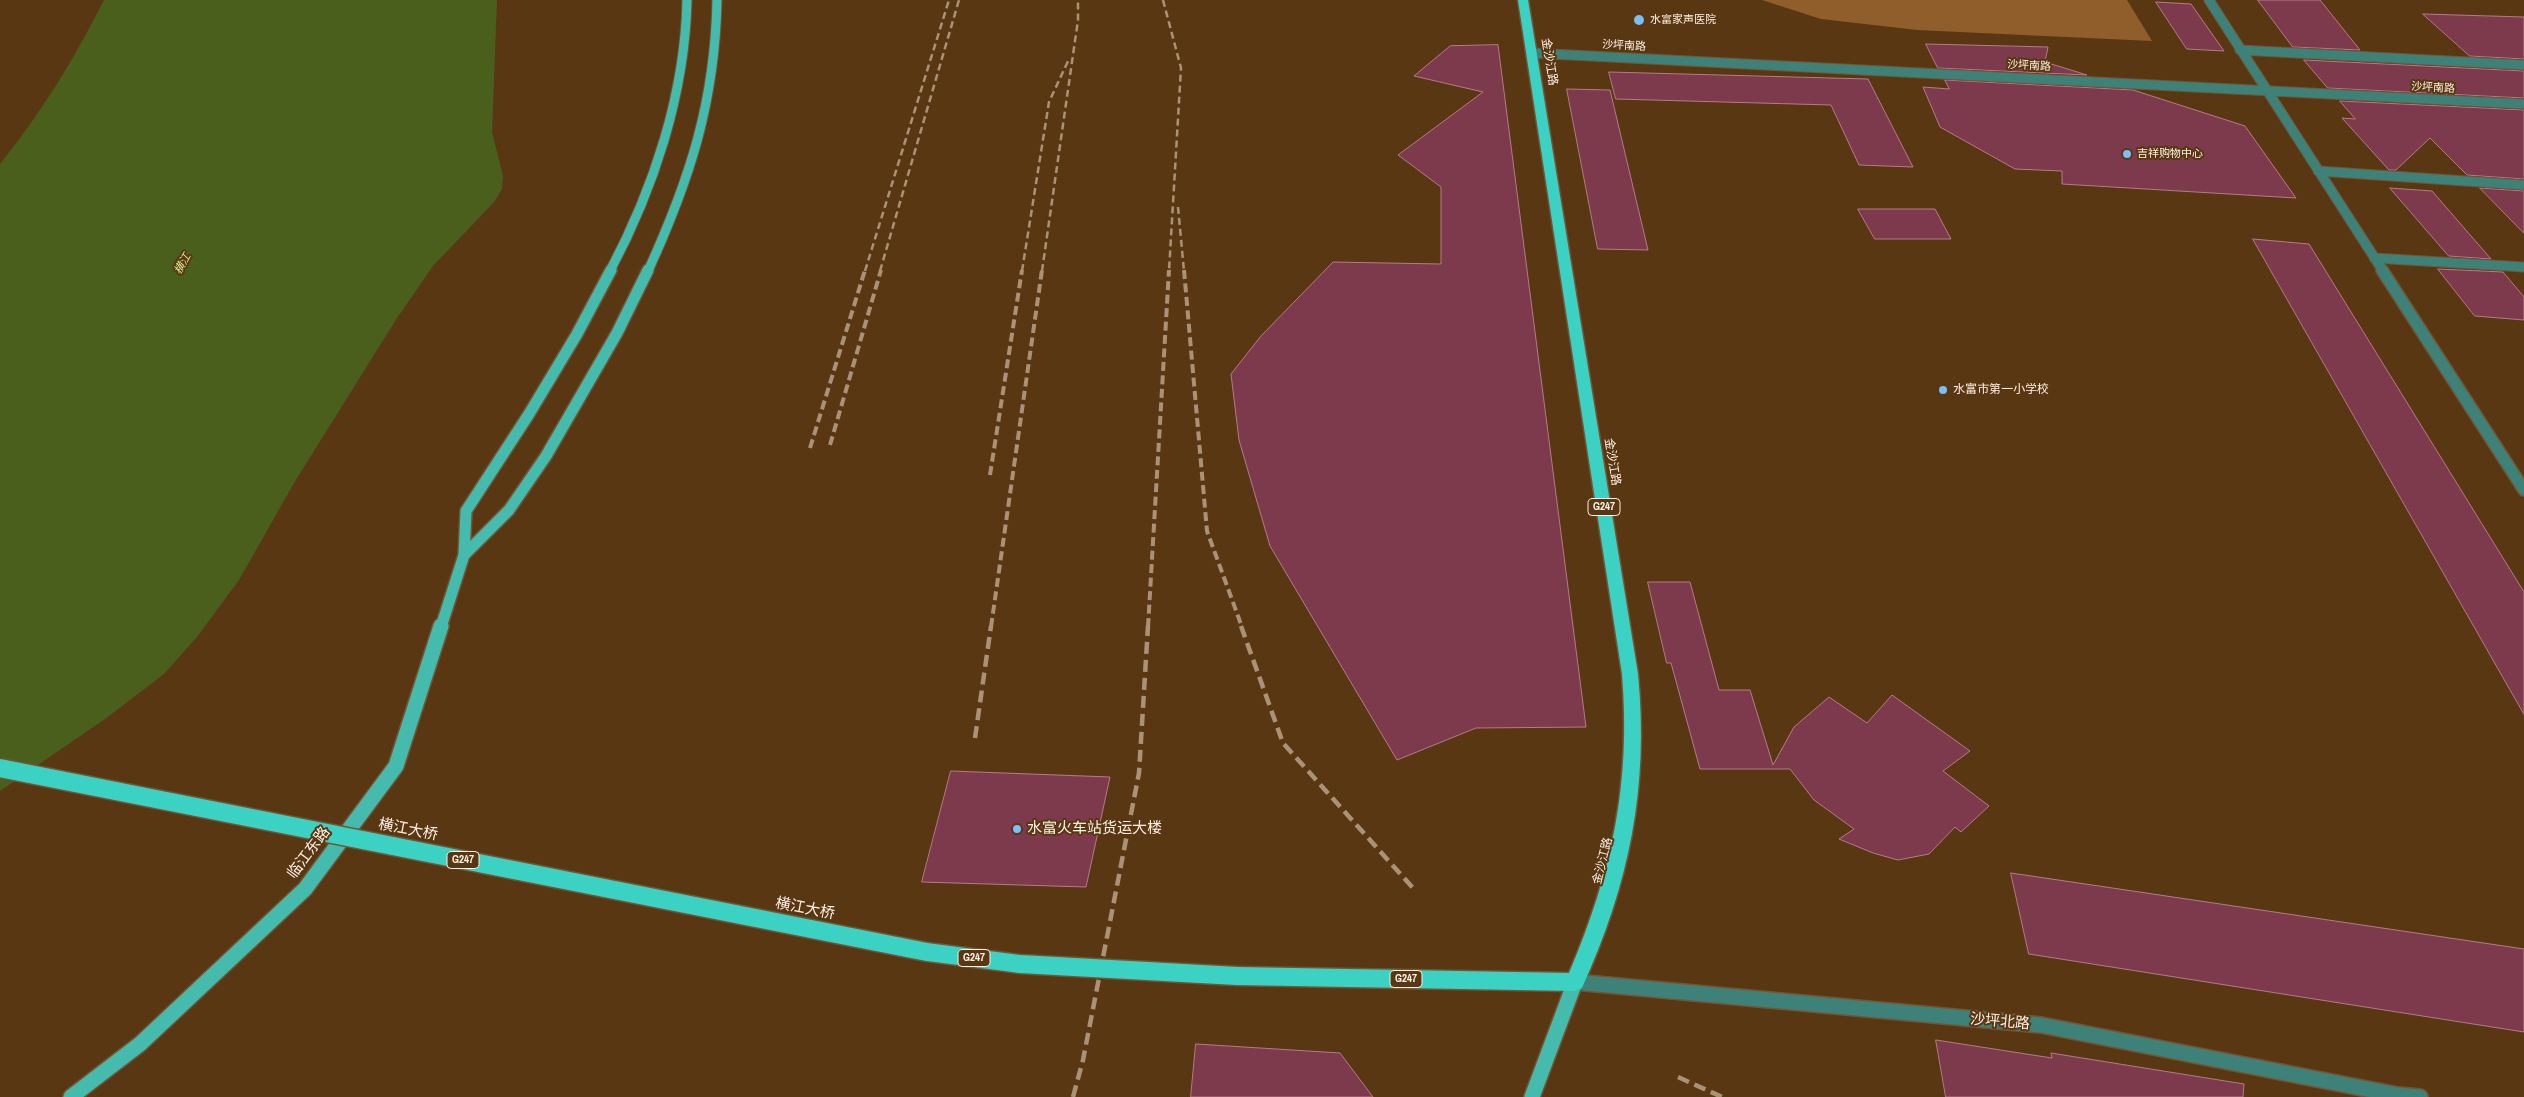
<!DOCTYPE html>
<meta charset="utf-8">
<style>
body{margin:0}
canvas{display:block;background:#593712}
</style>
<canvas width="2524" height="1097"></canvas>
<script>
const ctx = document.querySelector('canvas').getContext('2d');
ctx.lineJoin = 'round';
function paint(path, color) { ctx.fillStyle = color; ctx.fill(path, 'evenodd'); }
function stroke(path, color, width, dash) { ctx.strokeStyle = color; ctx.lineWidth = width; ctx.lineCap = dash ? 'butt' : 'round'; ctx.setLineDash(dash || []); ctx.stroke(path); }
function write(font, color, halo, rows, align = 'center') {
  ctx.font = font + ' "Archivo Narrow","Noto Sans SC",sans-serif'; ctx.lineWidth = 4; ctx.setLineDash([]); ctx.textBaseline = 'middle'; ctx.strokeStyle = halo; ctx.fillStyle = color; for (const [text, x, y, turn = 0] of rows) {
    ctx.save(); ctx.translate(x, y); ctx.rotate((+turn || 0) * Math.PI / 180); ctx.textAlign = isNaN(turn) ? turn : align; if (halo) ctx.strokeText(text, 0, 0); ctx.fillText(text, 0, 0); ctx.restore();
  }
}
paint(new Path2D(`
 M1762 0H2127L2152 41 1917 30 1821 19Z`), '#905e2a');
paint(new Path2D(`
 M104 0H497L492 132 503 176 502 189 494 202 433 266 397 318 294 483 239 580 197 637 164 674 105 719 0 791V164C43 110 73 61 104 0Z`), '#4a5f1b');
const building = new Path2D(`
 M2258 0H2320L2360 50 2293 47Z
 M2156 2 2191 4 2224 51 2187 49Z
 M2423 14 2524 17V59L2470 56Z
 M1926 44 2048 47 2045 62 2087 75 1938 68Z
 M1498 45 1586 727 1476 728 1397 760 1270 546 1239 440 1231 374 1261 336 1333 262 1441 264V187L1398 155 1483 92 1414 76 1450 46Z
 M2304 60 2524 71V98L2328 88Z
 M1609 72 1868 79 1913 167 1859 165 1831 105 1616 99Z
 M1945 80 2133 90 2245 126 2296 198 2062 184V171L2015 169 1940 127 1923 87 1949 89Z
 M1567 89 1610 90 1648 250 1598 249Z
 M2340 101 2524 110V179L2467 175 2430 138 2396 170H2389L2342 118 2355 119Z
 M2390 188 2432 191 2491 259 2449 256Z
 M2480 188 2524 191V233Z
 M1858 209H1935L1951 239H1875Z
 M2253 239 2309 244 2524 592V714Z
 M2438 269 2503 272 2524 297V320L2475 316Z
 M1648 582H1690L1719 690H1750L1773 765 1794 727 1829 697 1867 723 1892 695 1970 751 1943 771 1989 806 1961 832 1955 827 1929 854 1898 860 1873 853 1839 839 1854 829 1814 800 1790 769H1700L1671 663H1667Z
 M951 771 1110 777 1086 887 922 882Z
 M2011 873 2524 949V1032L2029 954Z
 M1936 1040 2052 1058 2051 1053 2244 1084 2243 1097H1946Z
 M1196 1044 1340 1053 1373 1097H1191Z`);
paint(building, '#7e3a4d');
stroke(building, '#b37b88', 1);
const minorFar2 = new Path2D(`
 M2209 0 2383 271
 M2240 50 2524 65
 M1532 53 2524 104
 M2318 171 2524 185
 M2374 258 2524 267`);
const minorFar1 = new Path2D(`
 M2382 270 2524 490`);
const minor = new Path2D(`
 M1575 982 2041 1025 2398 1095 2420 1097`);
const majorFar2 = new Path2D(`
 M610 271C654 188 685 94 687 0
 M648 271C690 179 715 102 717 0`);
const majorFar1 = new Path2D(`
 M464 555 509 510 546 456 617 333 648 270
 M441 627 464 555 466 511 529 414 577 334 611 270`);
const major = new Path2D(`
 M71 1097 140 1044 305 889 396 766 441 626
 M1532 1097 1575 982`);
const highway = new Path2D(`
 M1518 0H1528L1638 674C1649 789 1629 884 1582 988L1575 991 1237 985 1230 982 1227 976 1230 970 1237 967 1569 973C1612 872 1631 784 1622 674Z
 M927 943 1020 955 1027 958 1030 964 1027 970 1020 973 927 961 920 958 917 952 920 946Z`);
stroke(minorFar2, '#735534', 11);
stroke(minorFar1, '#735534', 14);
stroke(minor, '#735534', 18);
stroke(majorFar2, '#735534', 11);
stroke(majorFar1, '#735534', 14);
stroke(major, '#735534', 18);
stroke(highway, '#735534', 3);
stroke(minorFar2, '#3d8179', 9);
stroke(minorFar1, '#3d8179', 11);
stroke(minor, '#3d8179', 15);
stroke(majorFar2, '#45bbae', 9);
stroke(majorFar1, '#45bbae', 11);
stroke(major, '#45bbae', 15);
paint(highway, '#3cd2c3');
stroke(new Path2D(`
 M1163 0 1181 68 1169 271
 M1178 207 1184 271
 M865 271 949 0
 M880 271 959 0
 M1022 271 1049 102 1069 59
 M1042 271 1078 20V0`), '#aa9279', 2.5, [7, 4]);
stroke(new Path2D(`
 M1184 270 1207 531 1242 627
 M830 445 881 270
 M810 448 865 270
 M990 475 1022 270
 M991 627 1042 270
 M1148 627 1169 270`), '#aa9279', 4, [9, 4.5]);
stroke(new Path2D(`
 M1241 626 1283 743 1413 888
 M975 738 991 626
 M1678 1077 1722 1097
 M1073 1097 1083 1060 1139 773 1148 626`), '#aa9279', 4.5, [12, 6]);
const highwayBridge = new Path2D(`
 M0 768 927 952
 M1020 964 1237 976`);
stroke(highwayBridge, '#735534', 21, []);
stroke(highwayBridge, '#3cd2c3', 18);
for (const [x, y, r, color] of [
 [1639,20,6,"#79bff8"],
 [2127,154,5,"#79bff8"],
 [1943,390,5,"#79bff8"],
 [1017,829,5,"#79bff8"]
]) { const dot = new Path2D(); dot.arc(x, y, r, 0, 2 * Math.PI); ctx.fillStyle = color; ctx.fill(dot); stroke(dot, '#593712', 2); }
write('11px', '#fef1e5', '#593712', [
 ["水富家声医院",1650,20],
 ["吉祥购物中心",2137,154]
], 'left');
write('11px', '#fef1e5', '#593712', [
 ["沙坪南路",1624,46,3],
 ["沙坪南路",2029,66,3],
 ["沙坪南路",2433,88,3]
]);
write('italic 11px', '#cff091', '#593712', [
 ["横江",183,264,-61]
]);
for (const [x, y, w] of [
 [1604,507,32],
 [463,860,32],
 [974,958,32],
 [1406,979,32]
]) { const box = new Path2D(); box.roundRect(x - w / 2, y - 8.5, w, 17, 4); ctx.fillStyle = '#593712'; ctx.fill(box); stroke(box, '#fef1e5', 1); }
write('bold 11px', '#fef1e5', null, [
 ["G247",1604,507],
 ["G247",463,860],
 ["G247",974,958],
 ["G247",1406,979]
]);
write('12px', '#fef1e5', '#593712', [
 ["金沙江路",1549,62,81],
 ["金沙江路",1612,462,81],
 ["金沙江路",1603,861,-76]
]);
write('12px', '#fef1e5', '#593712', [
 ["水富市第一小学校",1953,390]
], 'left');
write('15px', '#fef1e5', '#593712', [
 ["水富火车站货运大楼",1027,829]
], 'left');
write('15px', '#fef1e5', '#593712', [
 ["横江大桥",408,830,11],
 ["临江东路",309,853,-53],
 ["横江大桥",805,909,11],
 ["沙坪北路",2000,1022,5]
]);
</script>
